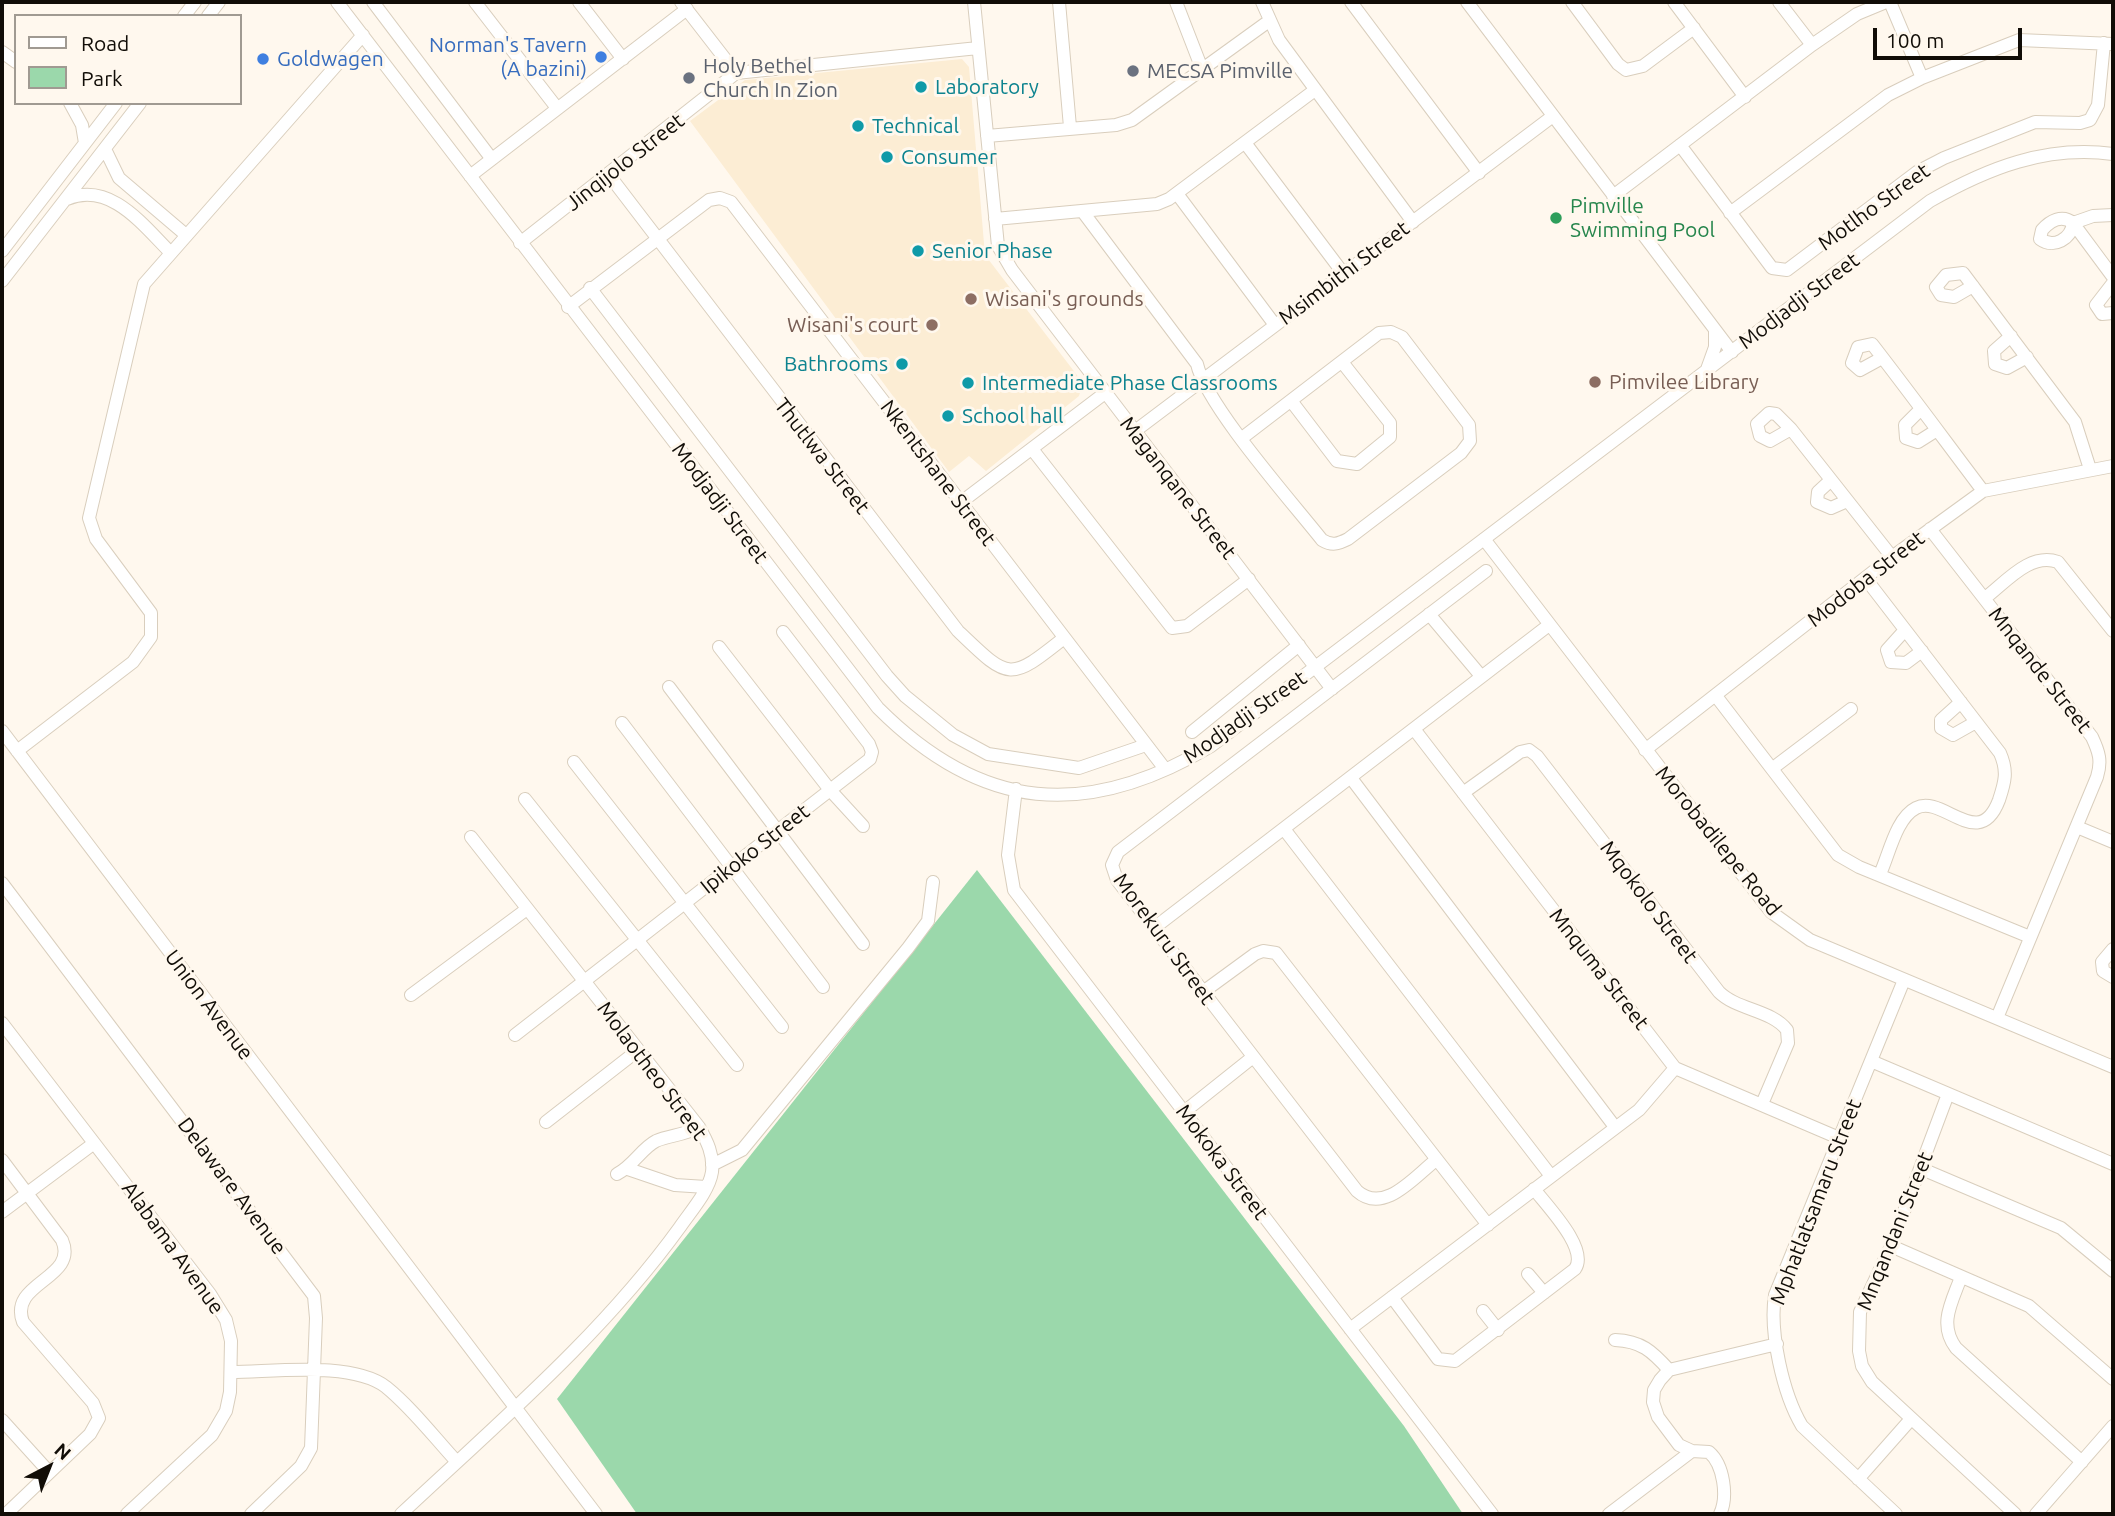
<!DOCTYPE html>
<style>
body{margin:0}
#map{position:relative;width:2115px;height:1516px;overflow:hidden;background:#fff8ee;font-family:Ubuntu,sans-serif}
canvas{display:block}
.frame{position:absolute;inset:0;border:4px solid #110d07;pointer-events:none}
.legend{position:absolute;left:14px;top:14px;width:228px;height:91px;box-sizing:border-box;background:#fff8ee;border:2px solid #a09a92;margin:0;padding:9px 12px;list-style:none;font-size:21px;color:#110d07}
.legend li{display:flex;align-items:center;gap:14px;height:35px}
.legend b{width:35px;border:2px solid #a09a92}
.north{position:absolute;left:14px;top:1432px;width:70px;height:70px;-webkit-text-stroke:5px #fff8ee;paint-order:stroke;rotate:42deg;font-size:19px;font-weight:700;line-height:28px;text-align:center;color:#110d07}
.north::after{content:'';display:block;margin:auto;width:24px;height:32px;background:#110d07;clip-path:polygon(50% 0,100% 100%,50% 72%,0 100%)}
.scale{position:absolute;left:1873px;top:28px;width:149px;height:32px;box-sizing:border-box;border:4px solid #110d07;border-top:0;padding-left:9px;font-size:21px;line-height:24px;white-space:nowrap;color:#110d07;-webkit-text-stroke:5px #fff8ee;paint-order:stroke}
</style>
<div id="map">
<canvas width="2115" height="1516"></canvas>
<div class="frame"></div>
<ul class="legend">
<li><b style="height:9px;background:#fff"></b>Road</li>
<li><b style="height:19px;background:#9bd8ab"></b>Park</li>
</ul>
<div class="north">N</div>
<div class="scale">100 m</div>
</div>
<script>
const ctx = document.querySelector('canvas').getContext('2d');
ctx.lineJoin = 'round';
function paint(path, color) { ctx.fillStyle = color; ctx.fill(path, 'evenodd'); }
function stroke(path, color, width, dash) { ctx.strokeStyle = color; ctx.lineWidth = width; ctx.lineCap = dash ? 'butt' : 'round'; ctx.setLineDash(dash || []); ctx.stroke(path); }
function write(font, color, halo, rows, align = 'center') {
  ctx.font = font + ' Ubuntu,sans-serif'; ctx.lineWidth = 6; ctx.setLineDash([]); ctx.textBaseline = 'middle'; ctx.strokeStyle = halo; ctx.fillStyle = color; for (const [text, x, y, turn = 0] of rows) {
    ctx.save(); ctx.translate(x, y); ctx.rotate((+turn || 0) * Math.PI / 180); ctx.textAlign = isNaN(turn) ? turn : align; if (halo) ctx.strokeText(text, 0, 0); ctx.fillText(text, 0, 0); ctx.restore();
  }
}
paint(new Path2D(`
 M962 59 969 67 985 255 1083 383 1079 396 986 471 969 456 949 472 690 121 745 80Z`), '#fcedd4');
paint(new Path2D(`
 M977 870 1404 1426 1463 1514H637L557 1399Z`), '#9bd8ab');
const minor = new Path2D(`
 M337 2 878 708C982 812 1086 820 1211 746L1930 201C1988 168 2046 145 2113 154
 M373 2 491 158
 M475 2 557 108
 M579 2 623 59
 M681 2 736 73
 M974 2 998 246 1012 270 1332 689
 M1059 2 1070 127
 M1176 2 1202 69
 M1262 2 1279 40 1413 222
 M1351 2 1479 173
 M1467 2 1732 352
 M1572 2 1618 64 1626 70 1643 66 1694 28
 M1674 2 1745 97
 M1779 2 1812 45
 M1890 2 1922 78
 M184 16 195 2
 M208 16 219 2
 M2 52 16 62
 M70 103 82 125 85 143
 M987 136 1116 125 1132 120 1269 21
 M1246 144 1343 273
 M1680 145 1772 268 1787 270 1917 172 1944 158 2035 122 2080 123 2090 120 2098 105 2104 43
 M105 149 119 178 186 235
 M609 175 958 631C1009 680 1009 682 1064 638
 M470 176 687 9
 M1178 195 1275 325
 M1613 196 1812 45 1857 14 1886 2
 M67 199C110 181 142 224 170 252
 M1083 212 1197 364C1206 405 1292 502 1322 540 1332 546 1338 544 1348 539L1461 453 1470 441 1469 425 1402 337 1391 332 1379 333 1242 438
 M1730 213 1888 95 1922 78 2019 40 2113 44
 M995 219 1157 204 1169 199 1315 90
 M2073 223C2071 239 2054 249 2040 239L2042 230C2050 221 2062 214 2073 223L2093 216 2113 215
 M2073 223 2113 277
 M520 243 736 73 978 48
 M2 251 116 103
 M2 281 140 103
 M2113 283 2096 305 2102 314 2113 313
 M1973 286 1954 297 1941 295 1936 287 1946 275 1963 273 2075 422 2090 469
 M590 288 887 676 905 696 953 735 988 754 1079 768 1146 745
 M568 307 709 200 720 198 731 202 1165 769
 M2011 336 1994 351 1995 364 2007 368 2027 357
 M1882 358 1860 370 1852 363 1858 347 1872 344C1910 393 1946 442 1983 491
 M1706 372 1715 347V331
 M1292 402 1337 461 1357 464 1390 437V423L1342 362
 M1921 409 1905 425 1906 438 1918 442 1937 430
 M1791 429 1770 441 1760 436 1757 424 1769 413 1776 414 1791 429 1892 557
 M1135 431 1553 116
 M1032 449 1172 628 1187 626 1249 579
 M1831 480 1818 492 1817 502 1831 508 1847 501
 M960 503 1105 393
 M1930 529 2092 737C2099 752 2102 761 2097 777L1997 1018
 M1484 539 1771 912 1810 940 2113 1067
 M1866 579 2000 753C2008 771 2005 782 1999 800 1979 853 1943 794 1916 808 1896 818 1889 855 1880 874
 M1985 598C2006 582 2030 552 2058 562L2113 631
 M1429 614 1481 676
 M1905 630 1887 650 1891 662 1906 663 1922 651
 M719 647 830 790 863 826
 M669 687 863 944
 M1716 696 1838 855 1859 867 2030 937
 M1961 702 1941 720V728L1953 735 1976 722
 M622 723 823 987
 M1414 729 1675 1068 1839 1138
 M2 731 596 1514
 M1192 732 1299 645
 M1645 750 1892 557 1983 491 2113 466
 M17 751 133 662 151 637V613L96 539 89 518 144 284 363 35
 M574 762 782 1027
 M1773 768 1851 709
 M1351 778 1615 1127
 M1016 789 1008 855 1014 890 1492 1514
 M1463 793 1520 752 1529 750 1537 756 1719 992C1737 1010 1772 1010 1787 1030L1788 1043 1762 1104
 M525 799 737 1065
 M2077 827 2113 842
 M1284 829 1551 1176
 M2 883 314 1296 316 1318 311 1448 301 1466 251 1514
 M1154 928 1549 625
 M2113 949 2102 962 2103 971 2113 977
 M1203 992 1255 954 1263 951 1276 953 1488 1225
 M411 995 527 909
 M2 1023 210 1294 226 1320 231 1341 230 1392 226 1411 212 1435 127 1514
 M515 1035 870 759 872 752 869 744 783 632
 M1871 1061 2113 1164
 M1948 1094 1891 1246 1860 1312 1859 1351 1862 1366 1872 1382 2015 1514
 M1184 1112 1253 1057
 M546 1122 637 1051
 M2 1160 62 1240C79 1279 8 1282 23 1322L93 1403 99 1418 90 1434 6 1514
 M1436 1160C1414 1177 1384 1215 1357 1191L1117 880 1112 865 1118 852 1486 571
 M712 1165 742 1150 908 948 928 921 933 882
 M628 1169 675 1185 706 1187
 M1922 1169 2061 1228 2113 1271
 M617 1174C633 1166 642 1148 656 1141 669 1135 683 1136 699 1127
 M2 1212 93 1144
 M1891 1246 2029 1306 2113 1379
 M1528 1274 1544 1293
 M1961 1277C1952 1302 1938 1324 1956 1348L2082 1462
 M1392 1297 1438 1359 1455 1361 1575 1269C1589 1249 1548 1207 1534 1189
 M1483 1311 1498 1330
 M1350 1329 1639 1110 1675 1068
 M1615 1340C1641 1341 1652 1351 1669 1370
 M231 1372C273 1372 352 1361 386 1387 412 1408 434 1437 457 1462
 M2 1420 49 1472
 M1692 1451 1709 1452C1724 1465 1728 1497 1720 1514
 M1858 1479 1911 1419
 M401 1514C498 1423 602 1335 680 1227 691 1211 709 1191 712 1172 714 1155 707 1141 699 1127L471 837
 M1609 1514 1692 1451 1679 1445 1658 1417 1653 1402 1654 1390 1660 1380 1669 1370 1777 1344
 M1896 1514 1802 1426C1783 1394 1769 1332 1775 1295L1904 980
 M2036 1514 2113 1426`);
stroke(minor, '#d9cebd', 14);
stroke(minor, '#fff', 12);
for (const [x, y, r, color] of [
 [601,57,7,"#3f7fe0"],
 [263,59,7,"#3f7fe0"],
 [1133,71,7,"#6b7280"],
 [689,78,7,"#6b7280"],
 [921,87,7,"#0f9aa8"],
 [858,126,7,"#0f9aa8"],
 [887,157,7,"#0f9aa8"],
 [1556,218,7,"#2e9e5b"],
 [918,251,7,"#0f9aa8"],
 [971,299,7,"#8d6e63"],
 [932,325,7,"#8d6e63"],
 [902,364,7,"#0f9aa8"],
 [1595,382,7,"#8d6e63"],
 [968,383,7,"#0f9aa8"],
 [948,416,7,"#0f9aa8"]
]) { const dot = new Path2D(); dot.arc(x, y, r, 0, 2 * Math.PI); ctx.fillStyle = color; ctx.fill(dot); stroke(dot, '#fff8ee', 2.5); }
write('21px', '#366cbe', '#fff8ee', [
 ["Norman's Tavern",587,45],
 ["(A bazini)",587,69],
 ["Goldwagen",277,59,"left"]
], 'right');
write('21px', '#5b616d', '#fff8ee', [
 ["Holy Bethel",703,66],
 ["Church In Zion",703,90],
 ["MECSA Pimville",1147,71]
], 'left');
write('21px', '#0d838f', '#fff8ee', [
 ["Laboratory",935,87],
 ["Technical",872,126],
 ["Consumer",901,157],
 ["Senior Phase",932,251],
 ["Bathrooms",888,364,"right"],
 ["Intermediate Phase Classrooms",982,383],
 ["School hall",962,416]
], 'left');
write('21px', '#110d07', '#fff8ee', [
 ["Jinqijolo Street",625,162,-38],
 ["Motlho Street",1874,207,-36],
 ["Msimbithi Street",1344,273,-37],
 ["Modjadji Street",1799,301,-37],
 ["Thutlwa Street",822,456,52],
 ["Nkentshane Street",938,473,53],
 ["Maganqane Street",1178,488,52],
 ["Modjadji Street",720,503,53],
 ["Modoba Street",1866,579,-38],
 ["Mnqande Street",2040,670,52],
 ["Modjadji Street",1245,717,-35],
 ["Morobadilepe Road",1718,841,51],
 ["Ipikoko Street",755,849,-38],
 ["Mqokolo Street",1649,902,53],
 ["Morekuru Street",1164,939,54],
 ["Mnquma Street",1599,969,52],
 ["Union Avenue",209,1005,53],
 ["Molaotheo Street",652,1071,53],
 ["Mokoka Street",1222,1162,53],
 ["Delaware Avenue",232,1186,53],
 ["Mphatlatsamaru Street",1816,1202,-69],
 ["Mnqandani Street",1895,1231,-68],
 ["Alabama Avenue",173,1248,54]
]);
write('21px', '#27864d', '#fff8ee', [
 ["Pimville",1570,206],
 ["Swimming Pool",1570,230]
], 'left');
write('21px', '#785e54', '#fff8ee', [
 ["Wisani's grounds",985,299],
 ["Wisani's court",918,325,"right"],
 ["Pimvilee Library",1609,382]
], 'left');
</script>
